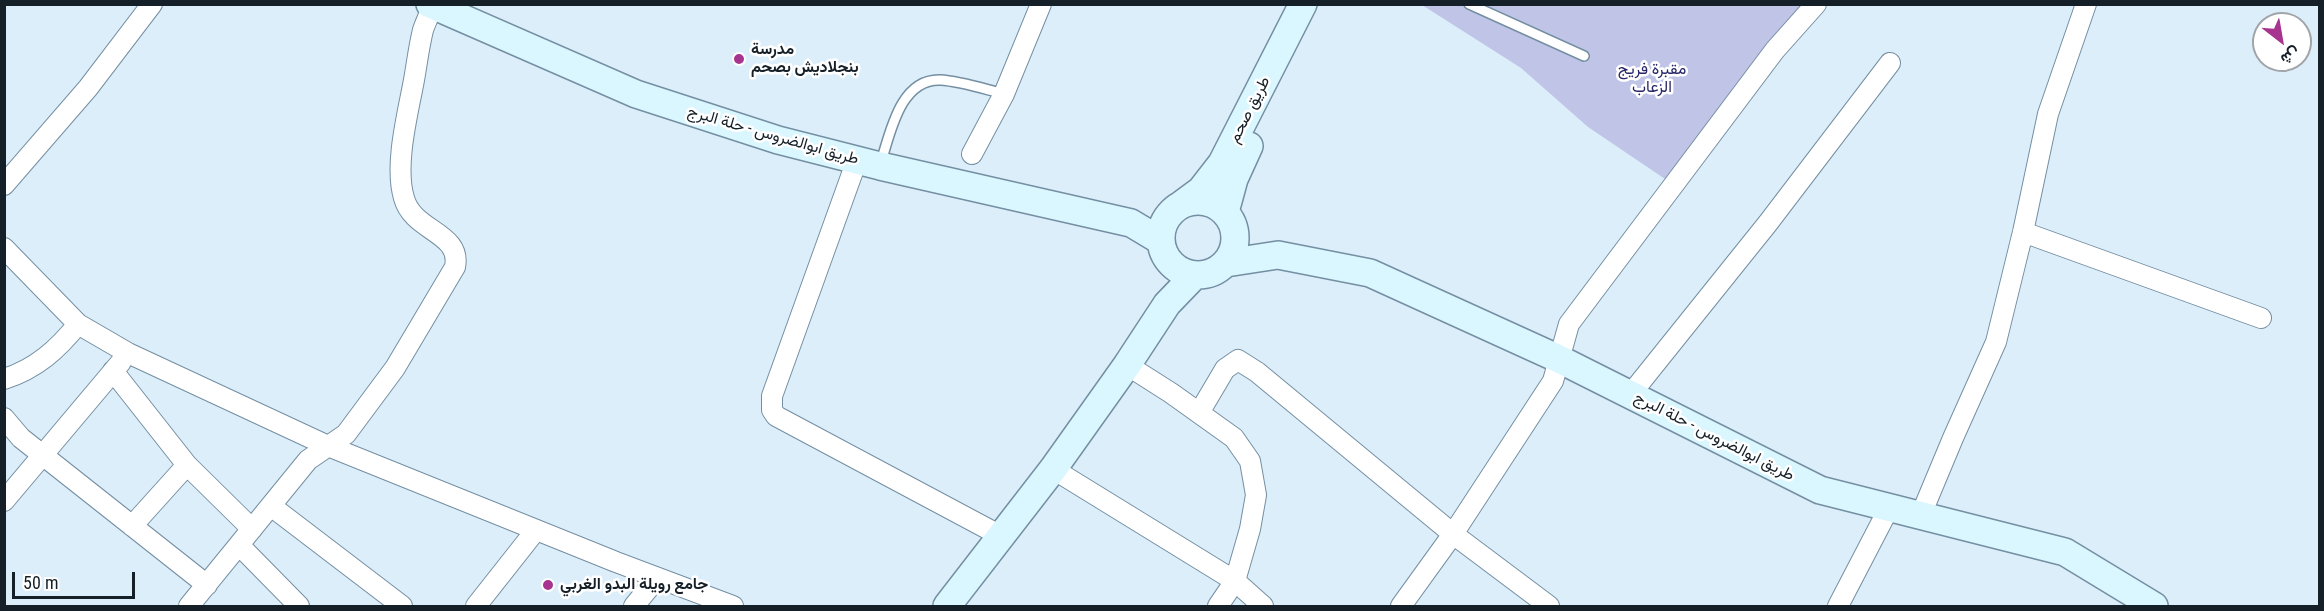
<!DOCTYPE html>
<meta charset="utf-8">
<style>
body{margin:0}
#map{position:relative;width:2324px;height:611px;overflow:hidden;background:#ddeefb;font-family:"Roboto Condensed",Vazirmatn,sans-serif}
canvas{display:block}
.frame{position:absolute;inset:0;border:6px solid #151f27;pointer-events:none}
.north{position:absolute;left:2252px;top:12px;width:60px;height:60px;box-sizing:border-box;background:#fff;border:2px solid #a1a5a9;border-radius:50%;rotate:149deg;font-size:16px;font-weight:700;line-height:24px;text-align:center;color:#151f27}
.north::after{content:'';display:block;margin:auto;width:21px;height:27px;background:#a73590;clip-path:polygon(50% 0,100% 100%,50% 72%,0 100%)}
.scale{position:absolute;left:12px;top:572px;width:123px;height:27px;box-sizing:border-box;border:3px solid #151f27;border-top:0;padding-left:8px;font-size:18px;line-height:21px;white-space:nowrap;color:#151f27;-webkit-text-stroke:4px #fff;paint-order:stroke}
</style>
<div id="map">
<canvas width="2324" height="611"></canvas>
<div class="frame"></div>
<div class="north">ش</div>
<div class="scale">50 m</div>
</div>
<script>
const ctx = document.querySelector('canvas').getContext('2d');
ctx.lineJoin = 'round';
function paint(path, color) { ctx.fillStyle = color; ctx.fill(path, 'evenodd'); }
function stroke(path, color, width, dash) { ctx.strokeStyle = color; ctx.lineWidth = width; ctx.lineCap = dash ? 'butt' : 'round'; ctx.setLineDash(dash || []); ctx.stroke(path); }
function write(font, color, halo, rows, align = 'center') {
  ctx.font = font + ' "Roboto Condensed",Vazirmatn,sans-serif'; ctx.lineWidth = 5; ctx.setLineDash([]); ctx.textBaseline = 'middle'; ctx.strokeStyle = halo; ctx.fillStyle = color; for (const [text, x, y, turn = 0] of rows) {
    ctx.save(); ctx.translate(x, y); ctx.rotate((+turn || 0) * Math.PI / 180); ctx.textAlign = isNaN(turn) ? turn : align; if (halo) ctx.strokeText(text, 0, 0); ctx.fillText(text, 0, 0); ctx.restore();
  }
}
paint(new Path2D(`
 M1422 5H1802L1668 181 1588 127 1521 68Z`), '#c0c5e8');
const lane = new Path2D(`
 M1469 4 1584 56
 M880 165C890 135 899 79 940 80 961 81 984 89 1004 94`);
const street = new Path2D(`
 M972 154 1004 94 1041 4
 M857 160 772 396V410L776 416 1001 536
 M4 185 88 88 152 4
 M2023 232 2261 318
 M4 248 78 324 128 353 328 446 616 562 733 606
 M1127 365 1171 393 1234 438 1250 461 1256 495 1250 529 1235 581 1218 606
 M113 371 187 465 252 529
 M4 379C36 369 58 349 78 324
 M1630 395 1768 223 1890 63
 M1199 413 1225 369 1238 360 1257 372 1453 534 1549 606
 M4 418 21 438 207 585
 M1053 469 1235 581 1263 606
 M4 501 121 362
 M271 506 402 606
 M1920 517 1953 438 1996 342 2023 232 2048 114 2086 4
 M132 526 187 465
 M239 545 299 606
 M189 606 308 460 346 434 395 368 455 267C462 232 413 232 404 198 394 165 408 113 414 80 417 63 419 46 423 30 426 21 430 13 434 4
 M476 606 536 530
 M634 606 657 578
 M1401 606 1453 534 1553 381 1569 324 1775 50 1816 4
 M1838 606 1889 508`);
const secondary = new Path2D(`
 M430 4 636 94 778 140 880 166 1131 223 1161 241
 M1161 238a37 37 0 1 1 74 0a37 37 0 1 1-74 0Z
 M1182 204 1201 190 1222 163 1303 4
 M1225 212 1234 179 1249 146
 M1226 263 1278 255 1370 273 1559 359 1820 490 2065 552 2154 606
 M947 606 1053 469 1127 365 1167 304 1194 276`);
stroke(lane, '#748fa2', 12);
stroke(street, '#748fa2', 22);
stroke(secondary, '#748fa2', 30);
stroke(lane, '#fff', 9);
stroke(street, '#fff', 20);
stroke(secondary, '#daf6ff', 27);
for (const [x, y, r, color] of [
 [739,59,6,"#a73590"],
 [548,585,6,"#a73590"]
]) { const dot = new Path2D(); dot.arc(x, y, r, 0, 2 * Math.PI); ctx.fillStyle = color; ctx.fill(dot); stroke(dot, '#fff', 2); }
write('bold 16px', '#151f27', '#fff', [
 ["مدرسة",751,50],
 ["بنجلاديش بصحم",751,68],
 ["جامع رويلة البدو الغربي",560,585]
], 'left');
write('16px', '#272666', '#fff', [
 ["مقبرة فريج",1652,70],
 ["الزعاب",1652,88]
]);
write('16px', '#151f27', '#fff', [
 ["طريق صحم",1250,110,-63],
 ["طريق ابوالضروس - حلة البرج",773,136,16],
 ["طريق ابوالضروس - حلة البرج",1714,437,27]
]);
</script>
